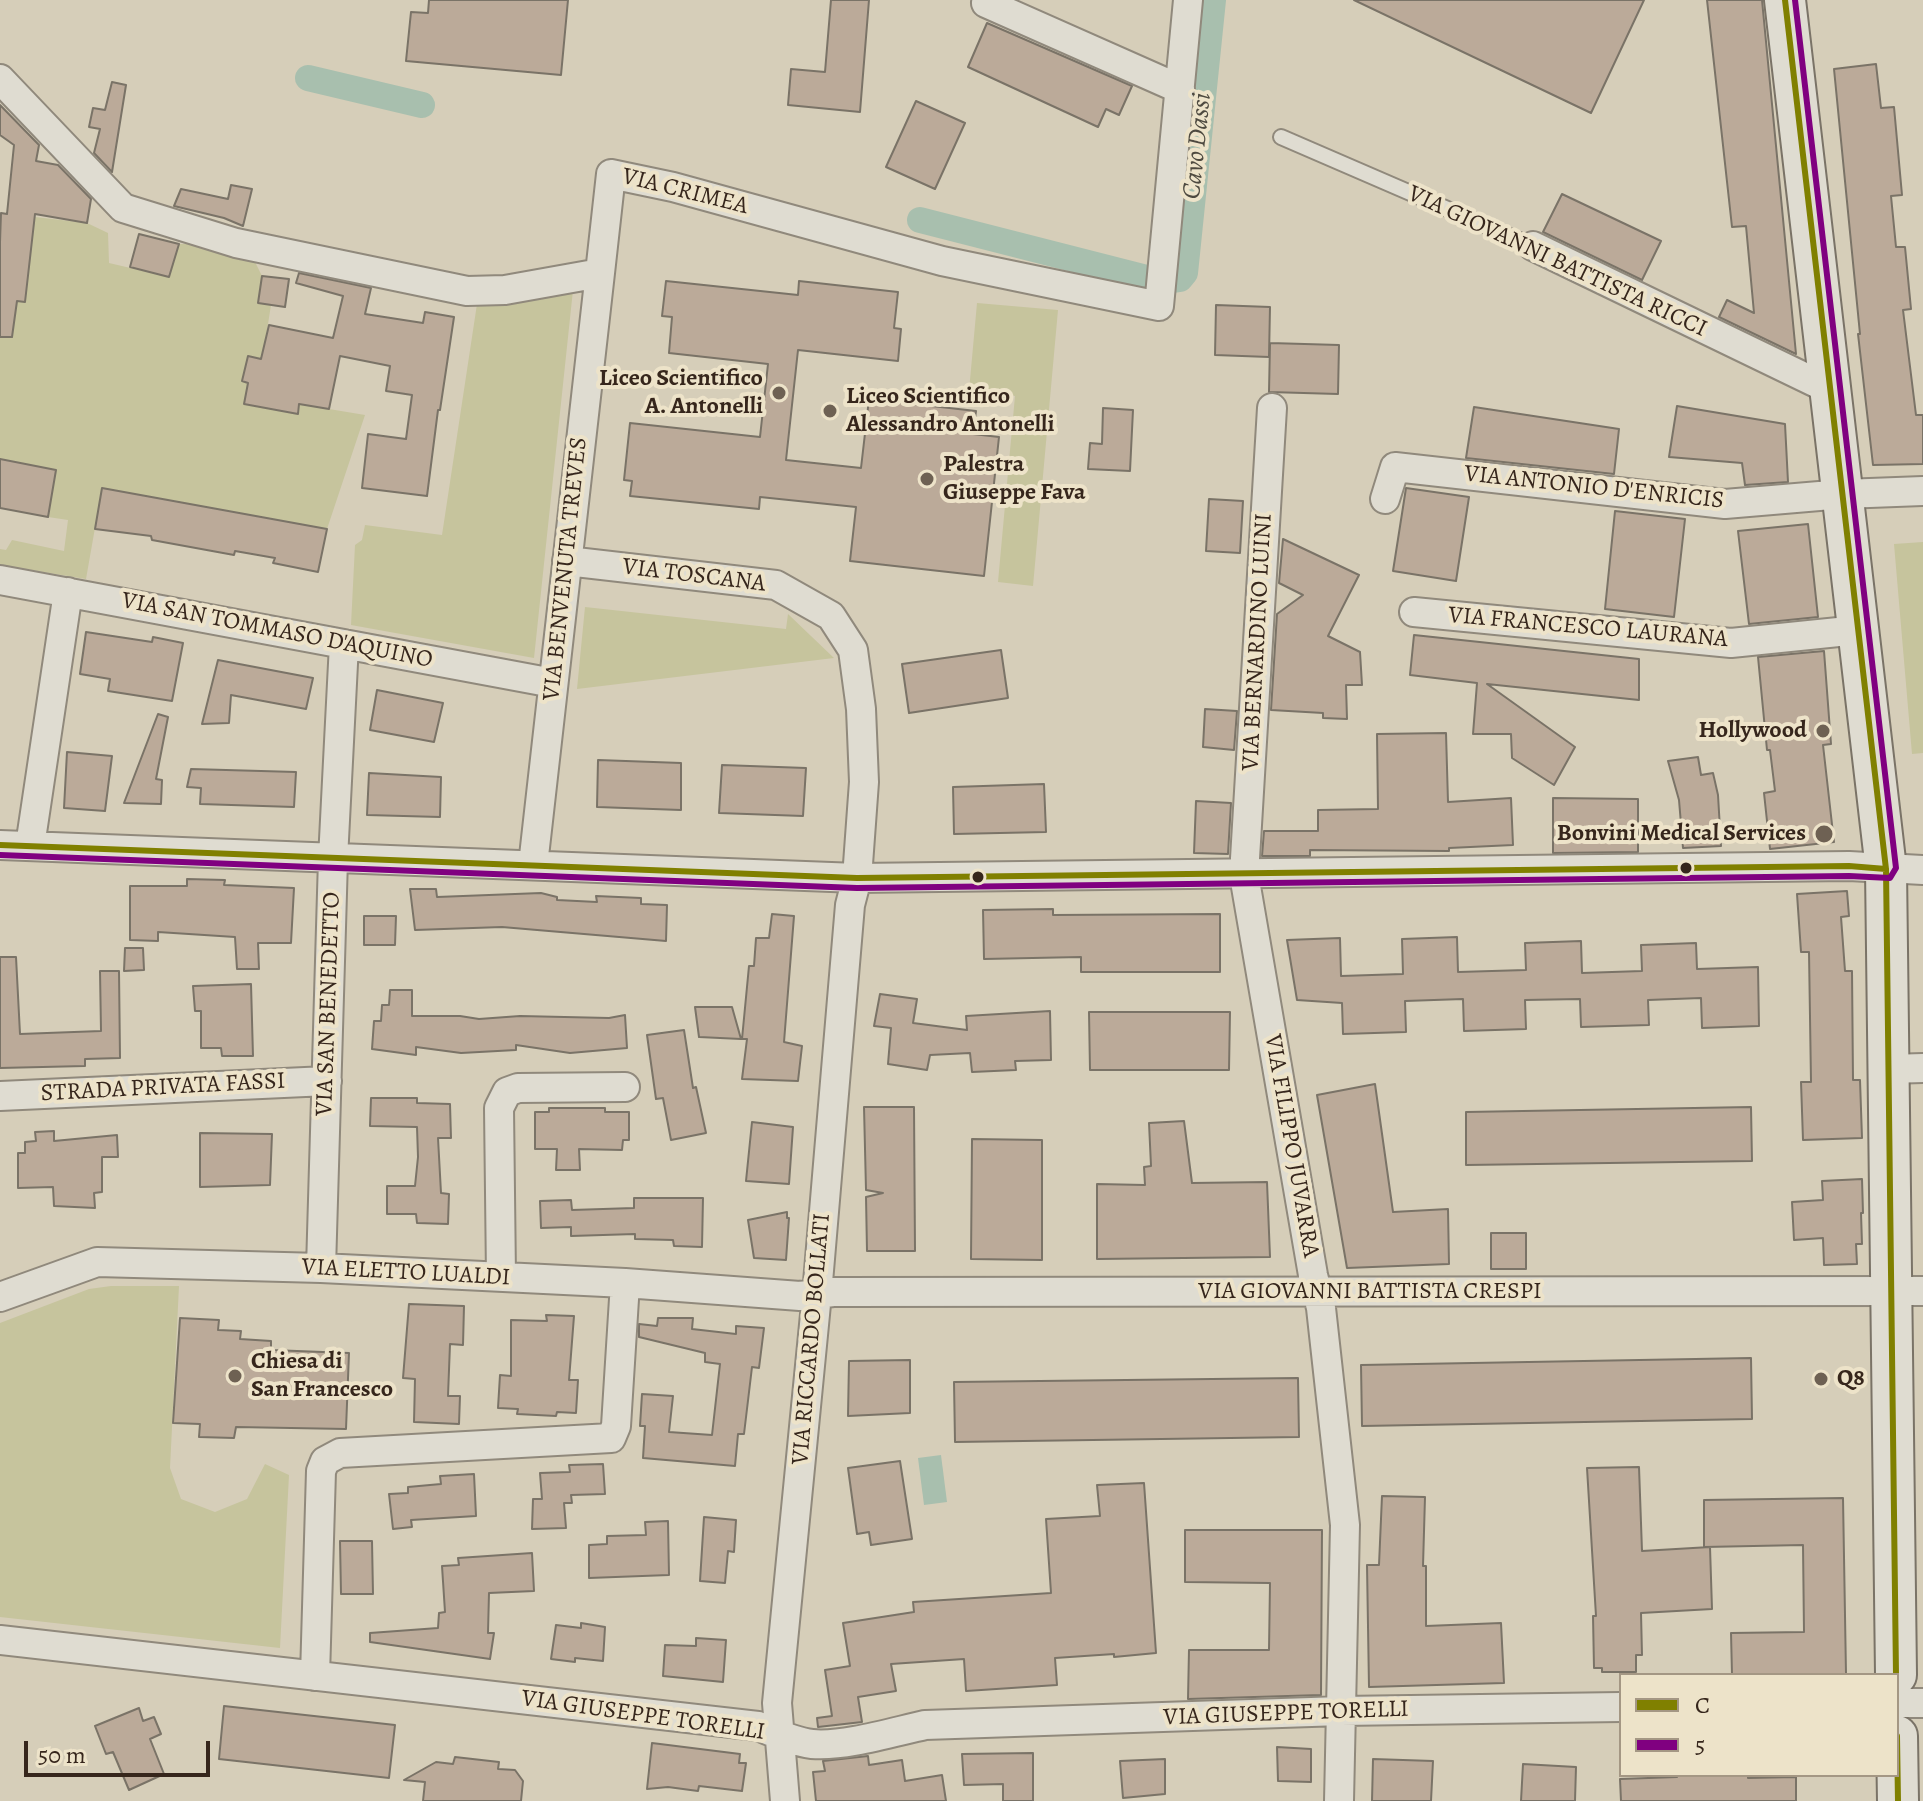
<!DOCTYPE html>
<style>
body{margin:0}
#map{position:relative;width:1923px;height:1801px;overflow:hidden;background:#d6ceb9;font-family:Alegreya,serif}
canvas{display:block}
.legend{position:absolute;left:1619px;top:1673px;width:280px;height:104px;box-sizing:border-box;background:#ede3c9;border:2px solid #a49784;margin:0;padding:10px 14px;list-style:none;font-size:24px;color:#36261c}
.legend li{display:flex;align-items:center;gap:16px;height:40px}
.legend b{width:40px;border:2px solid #a49784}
.scale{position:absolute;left:24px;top:1741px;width:186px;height:36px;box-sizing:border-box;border:4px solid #36261c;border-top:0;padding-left:10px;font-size:24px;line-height:28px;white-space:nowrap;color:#36261c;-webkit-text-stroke:6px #ede3c9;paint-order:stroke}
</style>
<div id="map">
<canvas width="1923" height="1801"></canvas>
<ul class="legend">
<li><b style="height:10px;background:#808000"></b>C</li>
<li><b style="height:10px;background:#800080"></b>5</li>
</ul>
<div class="scale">50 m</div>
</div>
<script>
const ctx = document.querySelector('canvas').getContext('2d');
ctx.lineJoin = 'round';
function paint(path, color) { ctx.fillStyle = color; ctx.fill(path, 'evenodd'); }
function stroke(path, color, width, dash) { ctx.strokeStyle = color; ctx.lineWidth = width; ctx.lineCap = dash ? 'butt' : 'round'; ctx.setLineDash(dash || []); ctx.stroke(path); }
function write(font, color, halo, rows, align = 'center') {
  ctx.font = font + ' Alegreya,serif'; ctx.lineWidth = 8; ctx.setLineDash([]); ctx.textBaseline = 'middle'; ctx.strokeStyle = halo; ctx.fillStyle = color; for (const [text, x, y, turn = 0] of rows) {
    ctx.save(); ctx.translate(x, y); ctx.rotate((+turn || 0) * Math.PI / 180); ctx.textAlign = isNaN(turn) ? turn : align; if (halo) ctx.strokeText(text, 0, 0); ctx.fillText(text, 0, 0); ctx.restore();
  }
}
paint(new Path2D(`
 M37 158 35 217 87 223 108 233 109 263 169 277 179 244H207L252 256 262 276 258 303 271 305 265 343 279 346 299 404 365 415 327 529 102 488 86 579 0 565V549L6 550 12 540 64 551 68 520 48 517 56 470 0 459V299L17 300Z
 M573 290 534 658 351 625 355 545 362 540 365 525 442 535 477 304Z
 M977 303 1058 310 1033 586 998 582 1015 396 969 391Z
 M1923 542V753L1912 754 1894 544Z
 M585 607 786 629 788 614 834 658 577 689Z
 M111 1286H179L170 1468 181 1499 215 1512 247 1499 265 1464 289 1475 280 1648 0 1617V1323L89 1289Z`), '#c6c49d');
paint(new Path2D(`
 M941 1455 947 1502 924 1505 918 1458Z`), '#a8bfae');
stroke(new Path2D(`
 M308 78 422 105
 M920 220 1147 278
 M1167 281 1180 279 1185 273 1213 0`), '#a8bfae', 26);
const building = new Path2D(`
 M429 0H568L561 75 406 61 411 12 428 13Z
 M831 0H869L860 112 788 105 791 69 825 72Z
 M1354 0H1644L1591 113Z
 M1707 0H1762L1796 354 1719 317 1727 300 1754 313 1746 226 1732 227Z
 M987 23 1132 86 1119 115 1106 109 1098 127 968 67Z
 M1876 64 1881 108 1894 107 1902 195 1891 196 1896 247H1905L1911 309 1903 310 1916 415H1923V464L1873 465 1858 334H1860L1834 69Z
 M112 82 126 85 112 172 94 153 100 129 89 127 93 108 105 110Z
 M916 101 965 123 935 189 886 167Z
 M0 105 39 145 36 161 58 165 91 199 87 223 35 214 25 302 17 301 12 337H0V242L1 213 7 214 14 145 0 135Z
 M231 185 252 189 243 226 224 218 174 206 181 189 228 199Z
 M1562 194 1661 241 1642 280 1543 232Z
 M139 234 179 244 169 277 130 267Z
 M299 273 371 288 365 314 423 323 425 312 454 317 440 410H438L427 496 362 488 368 434 406 439 412 395 386 391 390 366 340 356 329 409 299 404 298 414 244 404 248 383 242 381 248 356 261 359 269 325 333 338 343 296 296 283Z
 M262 276 289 279 285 307 258 303Z
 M666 281 798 295 799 281 898 292 894 328 901 329 898 361 798 350 786 460 861 468 869 399 976 411 973 434 999 437 984 576 850 561 856 507 760 497 759 509 630 496 632 481 624 480 630 423 760 437 768 364 669 353 672 317 662 316Z
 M1216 305 1270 307 1269 357 1215 355Z
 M1270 343 1339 345 1338 394 1269 392Z
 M1677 406 1785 424 1788 482 1745 485 1742 463 1669 457Z
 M1474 407 1619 429 1614 474 1466 458Z
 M1103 408 1133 410 1130 471 1088 469 1090 443 1102 444Z
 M0 459 56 470 48 517 0 508Z
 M102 488 327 529 318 572 273 563 275 558 235 551 234 555 152 540 151 536 95 529Z
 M1406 488 1469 497 1456 581 1393 571Z
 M1209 499 1243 501 1240 553 1206 551Z
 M1615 511 1685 519 1674 617 1605 609Z
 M1808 524 1818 617 1749 624 1738 531Z
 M1283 539 1359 575 1328 636 1360 652 1362 685H1346L1347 719 1323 718V713L1271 710 1277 614 1303 595 1279 583Z
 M86 632 152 642 153 637 183 643 172 701 108 691 110 679 80 674Z
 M1414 635 1639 659V700L1487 684 1575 747 1554 785 1512 758 1511 734H1473L1477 683 1410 675Z
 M1001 650 1008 698 909 713 902 664Z
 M1824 651 1831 744 1823 745 1834 842 1770 849 1764 793 1775 791 1770 750H1767L1758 657Z
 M218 660 313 678 306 709 231 695 229 723 202 724Z
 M377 690 443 703 434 742 370 730Z
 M1205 709 1237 711 1234 750 1203 747Z
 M158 714 168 717 156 779 162 780 161 804 124 803Z
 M1446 733 1448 802 1511 798 1513 845 1449 848V851L1310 850V856H1262L1264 831H1318V810L1378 809 1377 734Z
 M67 752 112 756 105 811 64 808Z
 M1698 757 1701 775 1713 773 1718 795 1721 846 1683 848 1679 800 1668 761Z
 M598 760 681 763V810L597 807Z
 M722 765 806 768 803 816 719 813Z
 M191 769 296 772 294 807 200 804 201 788 187 787Z
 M369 773 441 777 440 817 367 815Z
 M1044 784 1046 832 954 834 953 787Z
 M1553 798 1638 799V852L1553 853Z
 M1196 801 1231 803 1228 854 1194 853Z
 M187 879 225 880 224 885 294 888 291 943H258L259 969H237L235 937 158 932V941L130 940V886H187Z
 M410 889H436L437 897 541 893 557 897V900L597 902 596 896 641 898V904L667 905 666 941 502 927 415 930Z
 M1847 891 1849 916 1841 917 1845 971H1852L1853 1080H1860L1862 1138 1803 1140 1801 1082H1811L1809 952H1801L1797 894Z
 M1053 909V915L1220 914V972H1081V957L984 959 983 910Z
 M772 914 794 916 784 1042 802 1046 798 1081 742 1079 747 1039H742L749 966H754L756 938H769Z
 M364 916H396L395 945H364Z
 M1457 937 1458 972 1526 970 1525 943 1581 941 1582 973 1642 971 1641 945 1696 943 1697 969 1758 967 1759 1026 1702 1028 1701 998 1648 1000 1649 1025 1581 1027 1580 999 1525 1000 1526 1029 1464 1031 1463 999 1405 1001 1406 1032 1343 1034 1342 1003 1297 1000 1287 940 1340 938 1341 976 1403 974 1402 939Z
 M125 948H143L144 970 124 971Z
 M0 957H16L20 1034 101 1031 100 971H119L120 1058 85 1059V1066L0 1068Z
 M251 984 253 1056H222L221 1048H201V1011H195L193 986Z
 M390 990H412V1016H460L479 1019 520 1016 609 1018 625 1015 627 1048 570 1053 516 1045V1050L461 1053 416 1047V1055L372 1049 374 1021H381L382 1005H389Z
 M880 994 917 999 913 1023 967 1030 966 1016 1050 1011 1051 1060 1015 1061 1016 1070 972 1072 970 1053 930 1055 927 1070 888 1064 891 1028 874 1026Z
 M695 1007H732L741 1039 699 1037Z
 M1089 1012H1230L1229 1070H1090Z
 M684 1030 693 1088 696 1087 706 1133 671 1140 663 1098 656 1099 647 1035Z
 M1375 1084 1393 1212 1448 1209 1449 1264 1347 1268 1317 1095Z
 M371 1098H417V1103L450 1104 451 1138H438L441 1193 449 1194 448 1224 417 1223 416 1214H387V1186H415L418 1157 417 1127 370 1126Z
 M864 1107H914L915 1251H867L866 1197 883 1193 866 1190Z
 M1751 1107 1752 1161 1466 1165V1112Z
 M549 1108H605V1112H629V1140H623L622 1150 579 1149 580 1170H556L557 1149H535V1112H549Z
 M1184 1121 1192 1183 1267 1182 1270 1257 1097 1259V1184L1145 1185 1144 1167 1151 1166 1149 1123Z
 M752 1122 793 1127 789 1184 746 1181Z
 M54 1131V1141L117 1135 118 1157H102V1192L94 1193 95 1208 54 1206 53 1187 18 1188V1153H25V1142L36 1141 35 1132Z
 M200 1133 272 1134 270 1185 200 1187Z
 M972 1139 1042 1140V1260L971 1259Z
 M1862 1179 1863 1213H1861L1862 1244H1856L1857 1264 1824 1265 1823 1238 1794 1240 1792 1202 1823 1200 1822 1181Z
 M634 1198H703L702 1247 674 1246 673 1240 635 1239V1234L571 1236V1227L541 1228 540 1201 571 1200 572 1210 634 1208Z
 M787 1212V1218H789L786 1260 754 1258 748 1220Z
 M1491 1233H1526V1269H1491Z
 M409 1304 464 1306 463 1345 450 1344 448 1396H460L459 1424 414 1422 415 1379 403 1378Z
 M546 1315 574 1316 569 1380H578L576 1413 557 1412 556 1416 517 1414 518 1409 498 1408 500 1375 511 1376V1320L547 1321Z
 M180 1318 219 1320 218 1330 241 1331 240 1339 271 1341V1350L349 1353 346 1429 236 1427 234 1438 199 1437 200 1424 173 1423Z
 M658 1318H693L692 1329 736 1334V1326L764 1328 759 1368 752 1367 744 1434H738L735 1466 643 1458 645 1426H640L642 1394 673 1396 669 1432 712 1435 720 1364 705 1362V1353L639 1337V1324L657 1326Z
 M1751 1358 1752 1419 1362 1426 1361 1365Z
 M910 1360V1413L848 1416 849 1361Z
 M1298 1378 1299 1437 955 1442 954 1382Z
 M900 1461 912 1539 871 1545 869 1532 857 1534 848 1468Z
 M603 1464 605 1494 571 1495 572 1503H564L566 1528 532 1529 533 1499H542L540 1473 570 1472 569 1465Z
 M1639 1467 1642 1551 1710 1547 1712 1609 1641 1613 1642 1655H1636V1672H1602V1668H1594L1593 1616H1596L1587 1468Z
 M474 1474 476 1516 411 1520 412 1527 393 1529 389 1494 408 1493V1487L441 1484 440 1476Z
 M1144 1483 1156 1653 1114 1657V1654L1055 1658 1057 1685 966 1691 964 1659 891 1664 896 1691 858 1697 862 1722 818 1727 817 1718 832 1716 825 1670 850 1666 843 1623 914 1612 913 1602 1051 1593 1046 1519 1100 1516 1097 1485Z
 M1382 1496 1425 1497 1423 1566H1426V1626L1501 1623 1504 1683 1369 1687 1367 1565H1379Z
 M1843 1498 1846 1674 1732 1675 1731 1633 1804 1632 1803 1545 1704 1547V1500Z
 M704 1517 736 1520 734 1552 728 1551 725 1583 700 1581Z
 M668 1521 669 1575 589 1578V1545L607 1544V1536L646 1535 645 1522Z
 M1185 1530H1322L1321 1695 1188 1699 1189 1650H1269L1270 1583 1185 1582Z
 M340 1541H372L373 1594H341Z
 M532 1553 534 1591 489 1593 488 1633H494L490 1659 370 1642V1633L438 1628 439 1613 445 1612 442 1566 459 1565 458 1558Z
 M581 1623 605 1627 603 1661 575 1658V1662L551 1659 556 1625 581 1628Z
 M696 1638 726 1640 723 1682 663 1676 665 1645 696 1646Z
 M224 1706 395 1725 389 1778 219 1759Z
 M139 1708 143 1721 154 1717 161 1734 150 1739 164 1774 129 1790 113 1752 106 1754 95 1726Z
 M652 1743 740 1754 739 1763H746L742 1791 699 1786 698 1791 668 1787 647 1789Z
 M1277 1747 1311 1749V1782L1278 1781Z
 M1033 1753V1801H1003V1784L964 1785 962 1754Z
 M868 1756 869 1765 902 1760 905 1781 942 1775 946 1801H816L813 1772 825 1771 823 1761Z
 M455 1757 499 1762 498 1769 515 1770 523 1781 521 1801H423L425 1782 404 1780 436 1762 453 1764Z
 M1165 1759V1794L1123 1798 1120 1761Z
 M1373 1759 1433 1761 1431 1801H1372Z
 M1523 1764 1576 1767 1575 1801H1521Z
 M1677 1775H1748V1778L1796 1777V1801H1621L1620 1779 1677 1777Z`);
paint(building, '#ba9');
stroke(building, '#7a7367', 2);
const lane = new Path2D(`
 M1281 137 1533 246`);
const street = new Path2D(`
 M986 3 1180 89
 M0 79 123 208 236 243 467 291 505 290 600 273 611 174 673 187 942 261 1159 306 1188 0
 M1533 246 1831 390
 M1272 408 1244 875 1313 1275 1321 1308 1345 1525 1339 1801
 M1385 499 1395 467 1725 504 1843 494 1923 491
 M567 561 776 585 831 616 853 650 861 709 864 782 857 878 850 905 817 1294 777 1703 785 1801
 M0 580 553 683
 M1414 612 1731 643 1858 630
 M0 845 857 878 1849 866 1923 870
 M30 846 68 592
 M533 865 600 273
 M1889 1069 1923 1068
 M0 1096 327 1081
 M321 1268 333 859 344 644
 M501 1277 499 1108 507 1092 518 1088 625 1087
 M0 1297 97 1262 321 1268 625 1283 800 1296 833 1292 1923 1291
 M0 1640 758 1726C775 1733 794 1742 812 1744 844 1747 893 1732 925 1725L1341 1711 1621 1707
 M315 1676 321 1471 325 1461 340 1453 611 1438 616 1426 625 1283
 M1897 1703H1923`);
const secondary = new Path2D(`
 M1785 0 1886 869 1896 1675
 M1897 1736 1898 1801`);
stroke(lane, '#90897c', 18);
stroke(street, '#90897c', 32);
stroke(secondary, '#7a7367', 44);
stroke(lane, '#dfdcd1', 14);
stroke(street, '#dfdcd1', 28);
stroke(secondary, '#dfdcd1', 40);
stroke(new Path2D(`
 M1785 0 1886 869 1896 1675
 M0 845 857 878 1849 866 1886 869
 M1897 1736 1898 1801`), '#808000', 6);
stroke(new Path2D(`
 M0 855 857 888 1849 876 1890 878 1896 868 1795 0`), '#800080', 6);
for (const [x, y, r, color] of [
 [779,393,8,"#6e6153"],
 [830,411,8,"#6e6153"],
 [927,479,8,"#6e6153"],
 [1823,731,8,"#6e6153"],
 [1824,834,10,"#6e6153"],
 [1686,868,7,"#36261c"],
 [978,877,7,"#36261c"],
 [235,1376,8,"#6e6153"],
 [1821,1379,8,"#6e6153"]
]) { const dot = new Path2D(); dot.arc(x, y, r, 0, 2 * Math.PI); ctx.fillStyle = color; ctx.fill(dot); stroke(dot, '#ede3c9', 3); }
write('24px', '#36261c', '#ede3c9', [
 ["VIA CRIMEA",685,192,14],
 ["VIA GIOVANNI BATTISTA RICCI",1557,262,25],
 ["VIA ANTONIO D'ENRICIS",1594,488,6],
 ["VIA BENVENUTA TREVES",566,569,-84],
 ["VIA TOSCANA",694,576,7],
 ["VIA FRANCESCO LAURANA",1588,628,5],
 ["VIA SAN TOMMASO D'AQUINO",277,631,11],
 ["VIA BERNARDINO LUINI",1258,642,-87],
 ["VIA SAN BENEDETTO",329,1004,-88],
 ["STRADA PRIVATA FASSI",163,1088,-3],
 ["VIA FILIPPO JUVARRA",1291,1146,80],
 ["VIA ELETTO LUALDI",406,1273,3],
 ["VIA GIOVANNI BATTISTA CRESPI",1370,1292],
 ["VIA RICCARDO BOLLATI",812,1339,-85],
 ["VIA GIUSEPPE TORELLI",1286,1714,-2],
 ["VIA GIUSEPPE TORELLI",643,1716,8]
]);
write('bold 24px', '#36261c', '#ede3c9', [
 ["Liceo Scientifico",763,379,"right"],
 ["A. Antonelli",763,407,"right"],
 ["Liceo Scientifico",846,397],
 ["Alessandro Antonelli",846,425],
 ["Palestra",943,465],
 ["Giuseppe Fava",943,493],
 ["Hollywood",1807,731,"right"],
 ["Bonvini Medical Services",1806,834,"right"],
 ["Chiesa di",251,1362],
 ["San Francesco",251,1390],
 ["Q8",1837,1379]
], 'left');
write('italic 26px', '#4e4a40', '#ede3c9', [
 ["Cavo Dassi",1198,146,-84]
]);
</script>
